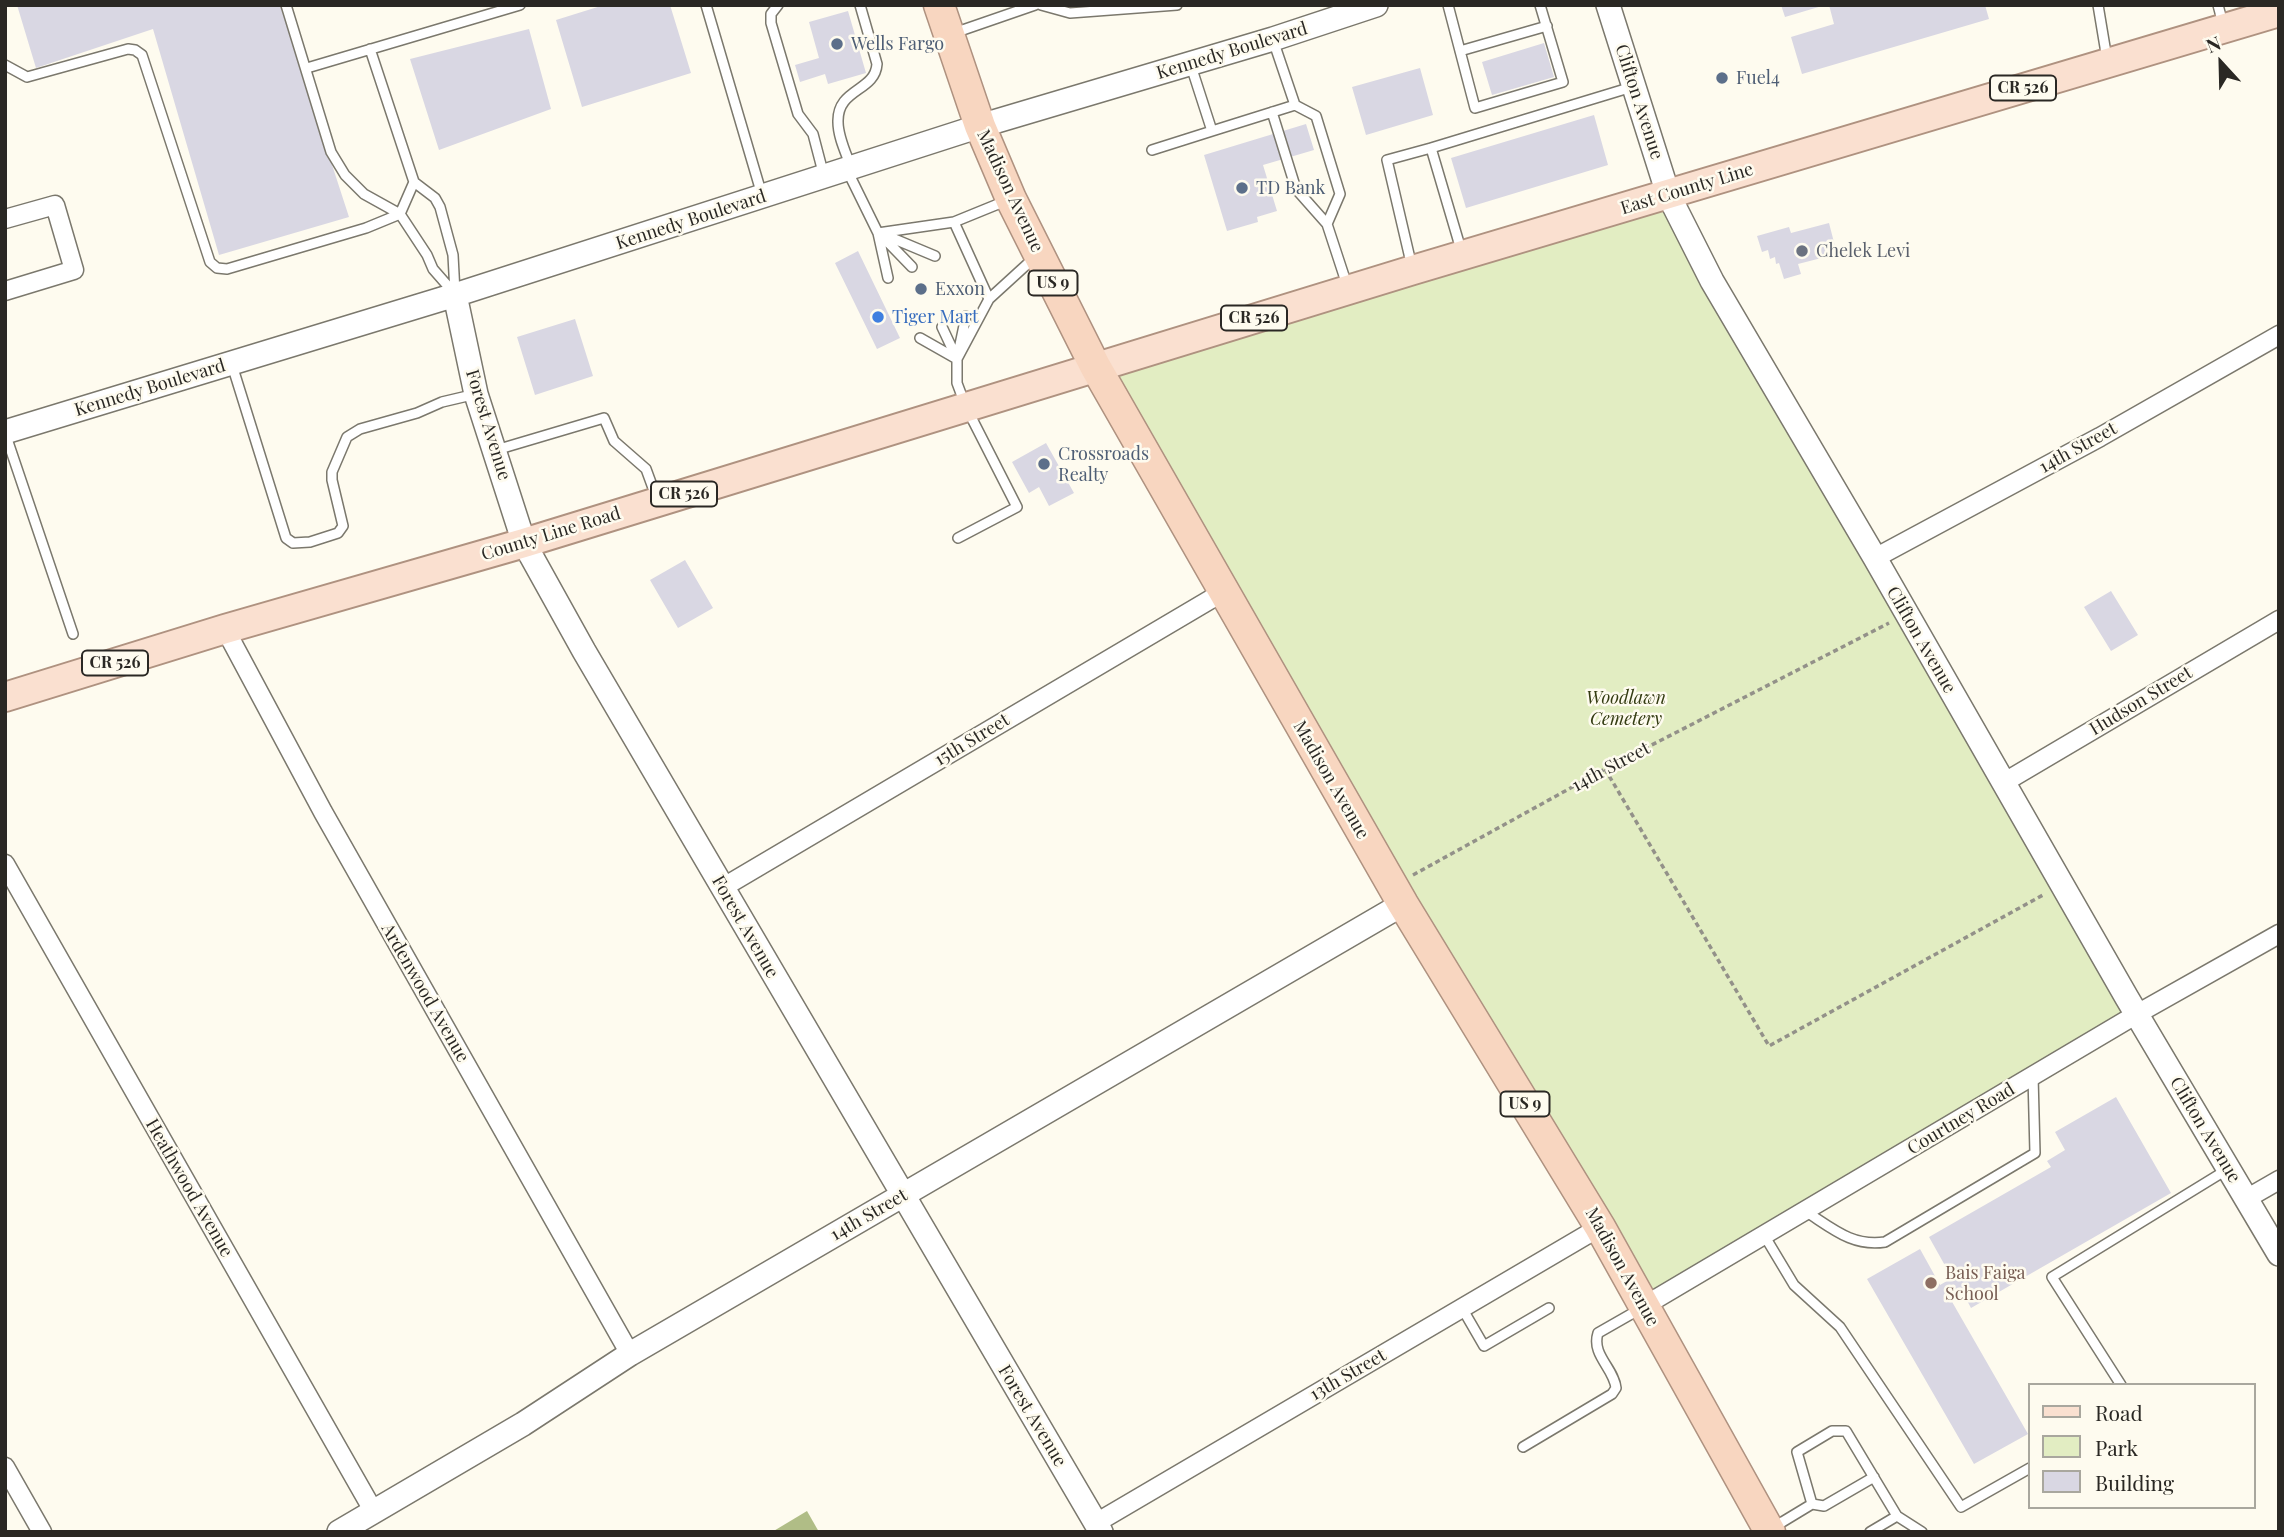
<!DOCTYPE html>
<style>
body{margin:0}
#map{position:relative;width:2284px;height:1537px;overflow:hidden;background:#fefbef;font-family:"Playfair Display",serif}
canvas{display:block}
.frame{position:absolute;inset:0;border:7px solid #2a2824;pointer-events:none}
.legend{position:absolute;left:2028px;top:1383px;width:228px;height:126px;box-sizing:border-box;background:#fefbef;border:2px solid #a9a79e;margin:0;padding:9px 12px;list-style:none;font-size:21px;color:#2a2824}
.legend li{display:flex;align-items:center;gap:14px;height:35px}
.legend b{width:35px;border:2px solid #a9a79e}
.north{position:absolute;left:2186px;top:28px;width:70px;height:70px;-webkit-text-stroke:5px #fefbef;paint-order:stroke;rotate:338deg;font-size:19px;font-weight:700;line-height:28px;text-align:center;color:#2a2824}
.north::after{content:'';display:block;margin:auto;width:24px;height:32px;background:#2a2824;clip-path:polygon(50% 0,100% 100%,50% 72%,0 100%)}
</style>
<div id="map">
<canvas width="2284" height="1537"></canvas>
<div class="frame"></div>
<ul class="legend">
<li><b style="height:9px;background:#fae0d0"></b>Road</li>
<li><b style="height:19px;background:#e2edc2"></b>Park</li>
<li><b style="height:19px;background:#d9d7e3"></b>Building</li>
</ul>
<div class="north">N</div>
</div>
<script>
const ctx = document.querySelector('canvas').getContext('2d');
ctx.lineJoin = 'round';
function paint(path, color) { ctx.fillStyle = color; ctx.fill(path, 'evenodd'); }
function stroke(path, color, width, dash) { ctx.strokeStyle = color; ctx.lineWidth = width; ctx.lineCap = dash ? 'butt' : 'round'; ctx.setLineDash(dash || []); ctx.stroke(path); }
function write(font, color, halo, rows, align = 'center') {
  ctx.font = font + ' "Playfair Display",serif'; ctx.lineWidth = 5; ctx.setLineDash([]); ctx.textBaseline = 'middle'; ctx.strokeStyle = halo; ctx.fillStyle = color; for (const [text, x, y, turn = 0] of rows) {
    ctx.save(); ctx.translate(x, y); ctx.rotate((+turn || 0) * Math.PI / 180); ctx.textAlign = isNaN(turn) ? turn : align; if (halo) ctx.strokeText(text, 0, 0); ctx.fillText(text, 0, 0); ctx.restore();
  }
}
paint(new Path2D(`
 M1668 194 2137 1014 1644 1306 1095 366Z`), '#e2edc2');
paint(new Path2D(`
 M807 1511 819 1532H772Z`), '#b0bd86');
paint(new Path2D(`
 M17 5H280L349 217 219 255 153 29 36 68Z
 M604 5H670L691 73 582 107 556 20Z
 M1781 5H1822V6L1785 17Z
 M1829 5H1985L1989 19 1802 74 1791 37 1834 24Z
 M848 11 866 73 828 84 825 74 800 82 795 65 819 58 809 22Z
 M529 29 551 109 439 150 410 59Z
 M1544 43 1554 77 1492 95 1482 62Z
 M1420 68 1433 115 1366 135 1352 87Z
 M1594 115 1608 165 1466 208 1451 158Z
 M1306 124 1314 150 1263 165 1277 211 1257 217 1258 222 1227 231 1204 155Z
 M1829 223 1837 254 1798 264 1801 274 1784 279 1779 263 1776 264 1775 257 1770 259 1768 250 1762 252 1757 236 1789 227 1791 233Z
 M858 251 900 338 877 349 835 263Z
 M575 319 593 376 535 395 517 337Z
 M1046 443 1074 493 1049 506 1039 487 1029 493 1012 462Z
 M685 560 713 608 678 628 650 580Z
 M2111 591 2138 635 2111 651 2084 607Z
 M2116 1097 2171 1193 1971 1308 1963 1293 1951 1300 2028 1434 1974 1464 1867 1279 1920 1249 1940 1285 1952 1278 1929 1237 2051 1167 2047 1161 2065 1150 2055 1132Z`), '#d9d7e3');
const service = new Path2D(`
 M286 5 331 152 345 175 364 194 400 214 427 255 433 269 454 293
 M706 5 762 195
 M778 5 771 14V23L798 114 813 134 824 176
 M1041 5 1070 13 1177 5
 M1448 5 1475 108 1563 82 1540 5
 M2098 5 2107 59
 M2218 5 2223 24
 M954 33 1035 5
 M1273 40 1295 105
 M370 49 414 182 435 198 440 207 453 255 455 293
 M1460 51 1547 26
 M5 65 27 77 128 49 135 50 142 55 210 262 217 268 227 269 366 228 400 214 414 182
 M307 68 520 5
 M1272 112 1296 189 1327 224 1348 288
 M1212 131 1295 105 1316 116 1340 194 1327 224
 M1431 148 1632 87
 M1152 150 1212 131 1191 66
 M851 167C846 153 838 137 838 122 837 88 875 92 877 64L860 5
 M847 170 878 233 888 278
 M954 222 989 299
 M878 233 954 222 1008 200
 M880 233 935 256
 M882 236 912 267
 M1412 267 1387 160 1431 148 1462 253
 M942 327 957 359V383L966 407 1017 507 958 538
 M920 338 957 359 966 316
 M957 359 989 299 1035 257
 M232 365 286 538 293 543 310 542 338 533 343 526 332 480V472L347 437 360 429 417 413 442 402 476 394
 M5 433 73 634
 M496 450 604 418 614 441 646 469 657 499
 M1805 1211C1832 1228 1852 1247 1885 1242L2035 1153 2033 1076
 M1764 1235 1794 1285 1840 1327 1961 1507 2030 1468
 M1462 1308 1484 1346 1549 1308
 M2121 1385 2052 1277 2228 1169
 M1523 1447 1612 1394 1616 1388C1614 1368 1591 1355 1598 1333L1640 1309
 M1812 1504 1797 1452 1832 1431H1846L1897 1516
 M1774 1527 1812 1504 1824 1506 1874 1477
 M1870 1532 1897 1516 1922 1532`);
const minor = new Path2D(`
 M5 219 55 205 74 270 5 291
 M1875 558 2100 437 2279 335
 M225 629 323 812 630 1354
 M2003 783 2279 620
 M5 864 374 1512
 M722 888 1223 592
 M2246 1199 2279 1180
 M1644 1306 2137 1014 2279 934
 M5 1467 42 1532
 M1096 1523 1600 1227`);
const tertiary = new Path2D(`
 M1608 5 1668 194 1712 281 1875 558 2127 998 2279 1254
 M455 295 476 394 524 543 584 651 1101 1532
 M5 432 455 295 980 126 1273 39 1376 5
 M339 1532 523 1424 630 1354 1403 904`);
const primary = new Path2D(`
 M5 697 225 629 524 543 1413 270 2279 12`);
const trunk = new Path2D(`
 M939 5 980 126 1011 199 1095 366 1403 904 1600 1227 1770 1532`);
stroke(service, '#7b786d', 12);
stroke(minor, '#7b786d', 21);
stroke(tertiary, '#7b786d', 26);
stroke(primary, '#af9280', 32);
stroke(trunk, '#af9280', 33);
stroke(new Path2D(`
 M1605 769 1769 1046 2043 895
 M1413 875 1605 769 1889 623`), '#939189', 3.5, [5, 3.5]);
stroke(service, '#fff', 9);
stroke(minor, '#fff', 18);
stroke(tertiary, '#fff', 23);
stroke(primary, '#fae0d0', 28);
stroke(trunk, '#f8d6c0', 30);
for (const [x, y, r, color] of [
 [837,44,7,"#5c6f8a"],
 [1722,78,7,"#5c6f8a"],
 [1242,188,7,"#5c6f8a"],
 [1802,251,7,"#6b7280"],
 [921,289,7,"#5c6f8a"],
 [878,317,7,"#3f7fe0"],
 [1044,464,7,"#5c6f8a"],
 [1931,1283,7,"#8d6e63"]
]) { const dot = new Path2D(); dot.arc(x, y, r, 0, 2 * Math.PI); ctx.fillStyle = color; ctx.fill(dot); stroke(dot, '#fefbef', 2.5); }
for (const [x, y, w] of [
 [2023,88,66],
 [1053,283,49],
 [1254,318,66],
 [684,494,66],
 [115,663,66],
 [1525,1104,49]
]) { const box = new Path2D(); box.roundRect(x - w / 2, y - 12.5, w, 25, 5); ctx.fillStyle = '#fefbef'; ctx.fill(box); stroke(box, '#2a2824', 2); }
write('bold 16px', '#2a2824', null, [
 ["CR 526",2023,88],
 ["US 9",1053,283],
 ["CR 526",1254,318],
 ["CR 526",684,494],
 ["CR 526",115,663],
 ["US 9",1525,1104]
]);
write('18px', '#4e5e75', '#fefbef', [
 ["Wells Fargo",851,44],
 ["Fuel4",1736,78],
 ["TD Bank",1256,188],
 ["Exxon",935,289],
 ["Crossroads",1058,454],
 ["Realty",1058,475]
], 'left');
write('18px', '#2a2824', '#fefbef', [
 ["Kennedy Boulevard",1232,51,-17],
 ["Clifton Avenue",1639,102,72],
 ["East County Line",1687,189,-17],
 ["Madison Avenue",1010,191,65],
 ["Kennedy Boulevard",691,220,-18],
 ["Kennedy Boulevard",150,388,-17],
 ["Forest Avenue",488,425,73],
 ["14th Street",2078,448,-29],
 ["County Line Road",551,534,-17],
 ["Clifton Avenue",1921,640,60],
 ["Hudson Street",2141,701,-31],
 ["15th Street",972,740,-31],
 ["14th Street",1611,767,-28],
 ["Madison Avenue",1331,780,60],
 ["Forest Avenue",745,927,60],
 ["Ardenwood Avenue",425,993,60],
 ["Courtney Road",1961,1119,-31],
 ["Clifton Avenue",2205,1130,59],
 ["Heathwood Avenue",189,1188,60],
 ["14th Street",869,1215,-30],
 ["Madison Avenue",1622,1267,61],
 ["13th Street",1348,1375,-30],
 ["Forest Avenue",1032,1416,59]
]);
write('18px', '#5b616d', '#fefbef', [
 ["Chelek Levi",1816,251]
], 'left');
write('18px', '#366cbe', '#fefbef', [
 ["Tiger Mart",892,317]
], 'left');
write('italic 18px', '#343c12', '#fefbef', [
 ["Woodlawn",1626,698],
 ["Cemetery",1626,719]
]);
write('18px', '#785e54', '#fefbef', [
 ["Bais Faiga",1945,1273],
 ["School",1945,1294]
], 'left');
</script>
